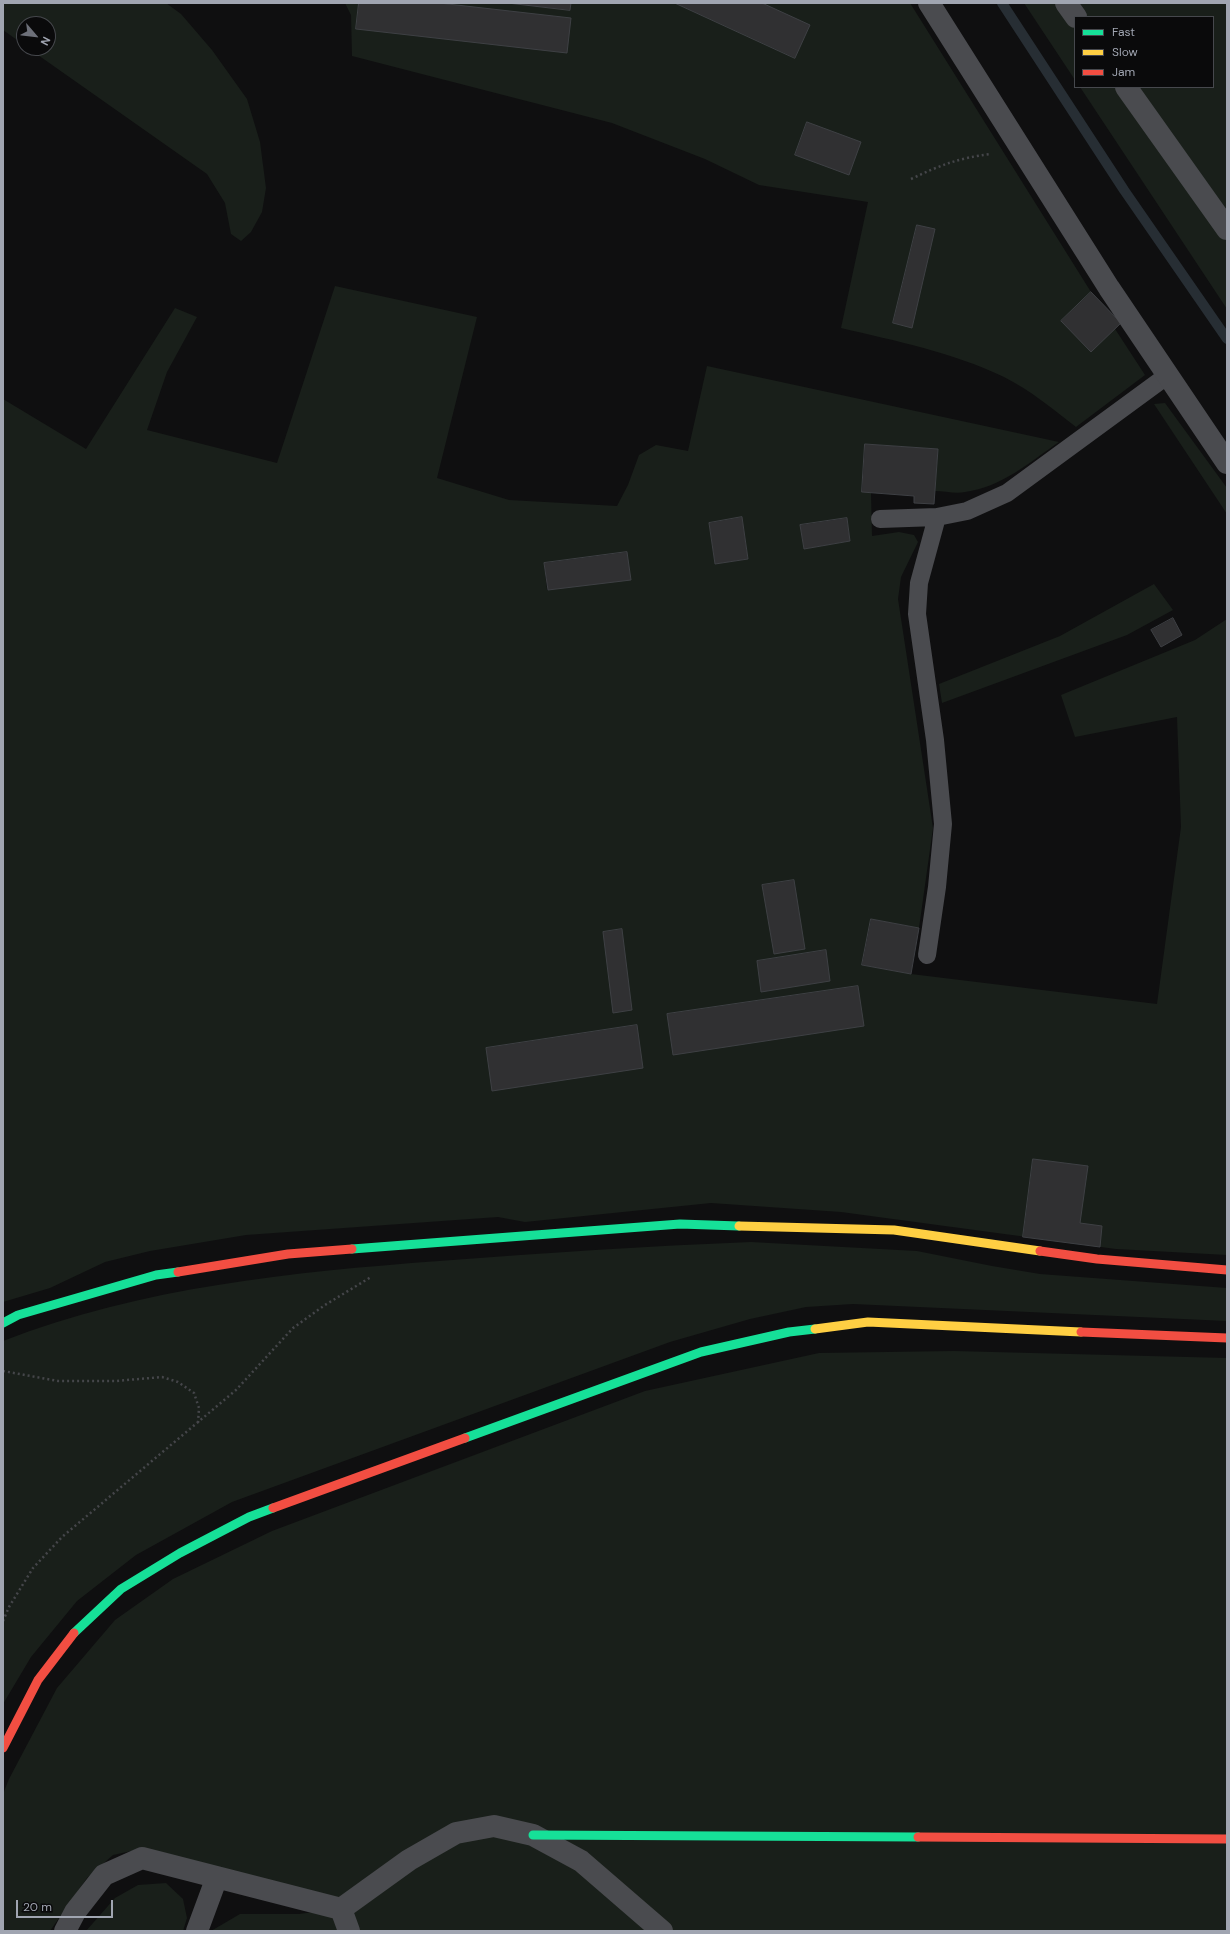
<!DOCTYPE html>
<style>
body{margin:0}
#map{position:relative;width:1230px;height:1934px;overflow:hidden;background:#0f0f10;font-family:"DM Sans",sans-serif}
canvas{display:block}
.frame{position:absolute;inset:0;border:4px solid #a0a5b1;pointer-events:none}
.legend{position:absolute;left:1074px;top:16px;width:140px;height:72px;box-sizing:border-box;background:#0a0a0b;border:1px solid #46484d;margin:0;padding:5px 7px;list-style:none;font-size:12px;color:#a0a5b1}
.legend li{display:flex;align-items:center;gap:8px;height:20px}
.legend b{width:20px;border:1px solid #46484d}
.north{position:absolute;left:16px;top:16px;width:40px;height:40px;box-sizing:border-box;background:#0a0a0b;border:1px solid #46484d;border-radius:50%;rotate:118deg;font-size:11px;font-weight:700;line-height:16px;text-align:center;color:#a0a5b1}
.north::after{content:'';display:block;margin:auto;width:14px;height:18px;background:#6d7079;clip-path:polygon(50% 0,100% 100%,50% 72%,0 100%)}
.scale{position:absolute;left:16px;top:1900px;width:97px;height:18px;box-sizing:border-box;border:2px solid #a0a5b1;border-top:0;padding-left:5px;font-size:12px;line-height:14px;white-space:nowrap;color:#a0a5b1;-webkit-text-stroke:3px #0a0a0b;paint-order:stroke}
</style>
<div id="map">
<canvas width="1230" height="1934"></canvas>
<div class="frame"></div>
<ul class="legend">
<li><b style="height:5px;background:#16e098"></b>Fast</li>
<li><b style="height:5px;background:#ffcf43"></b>Slow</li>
<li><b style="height:5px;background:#f24e42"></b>Jam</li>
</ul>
<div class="north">N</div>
<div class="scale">20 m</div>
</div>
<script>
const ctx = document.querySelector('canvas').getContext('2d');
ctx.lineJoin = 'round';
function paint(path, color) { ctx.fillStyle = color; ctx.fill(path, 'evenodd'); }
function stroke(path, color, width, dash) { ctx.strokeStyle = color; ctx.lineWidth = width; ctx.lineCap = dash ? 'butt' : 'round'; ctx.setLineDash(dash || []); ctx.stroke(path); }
paint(new Path2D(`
 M3 3H166L181 14 212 50 247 99 260 142 266 188 262 212 251 232 241 241 231 234 225 203 207 174 28 48H48V24H24V45L3 30Z
 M345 3H910L1091 292 1145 375 1076 427C1053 409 1030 390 1004 377 952 352 896 341 841 328L868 202 759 185 705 159 612 123 352 56 351 15Z
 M1024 3H1227V309L1080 87H1213V17H1075V80Z
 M335 286 477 317 437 478 509 500 617 506 628 485 639 455 656 445 688 451 707 366 1059 442C1030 462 1002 487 965 492 956 494 944 491 935 491L938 449 865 444 862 492 871 493 872 536 899 532 914 535 918 542 901 577 898 599 933 828 919 928 871 919 862 965 911 974 1157 1004 1181 827 1177 717 1075 737 1061 695 1195 640 1227 619V1255L1116 1249 841 1212 711 1203 525 1222 498 1217 246 1235 150 1251 105 1262 50 1288 3 1302V399L86 449 175 308 197 317 167 372 147 430 277 463ZM742 518 748 559 715 564 709 523ZM847 518 850 541 804 549 800 525ZM627 552 556 589 547 590 544 563Z
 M1165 403 1227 488V514L1154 404Z
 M1154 584 1173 610 1127 635 942 703 939 684 1060 636Z
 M751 1242 917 1251 992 1266 1040 1274 1227 1288V1321L853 1304 806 1307 750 1319 670 1342 232 1502 136 1555 77 1601 31 1657 3 1704V1341C142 1287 292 1272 439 1261 543 1253 647 1246 751 1242Z
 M954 1351 1227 1358V1931H211L240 1914H299L322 1911 141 1849 113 1855 87 1878 50 1931H3V1794L9 1779 57 1688 115 1620 173 1579 272 1531 645 1391 819 1353Z
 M166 1883 183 1899 187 1918 183 1931H86L115 1898 138 1885Z`), '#191f1a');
stroke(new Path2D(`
 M1002 3 1124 190 1227 339`), '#272e34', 10);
const building = new Path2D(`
 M359 3H439L571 18 567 53 356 29Z
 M508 3H571L570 10Z
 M675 3H762L810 25 795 58Z
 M807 122 861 142 849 175 795 155Z
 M917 225 935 229 912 328 893 323Z
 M1091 292 1121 323 1091 352 1061 321Z
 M865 444 938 449 934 504 914 503V496L862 492Z
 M742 517 748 559 715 564 709 523Z
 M847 518 850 541 804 549 800 525Z
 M627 552 631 580 548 590 544 563Z
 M1173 618 1182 635 1161 647 1151 630Z
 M794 880 805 949 774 954 762 885Z
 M871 919 919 928 911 974 862 965Z
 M622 929 632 1010 613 1013 603 932Z
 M826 950 830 981 761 992 757 961Z
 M858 986 864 1026 673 1055 667 1014Z
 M637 1025 643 1068 492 1091 486 1048Z
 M1033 1159 1088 1166 1080 1223 1102 1226 1100 1247 1023 1237Z`);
paint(building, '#303032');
stroke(building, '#3e4044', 1);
stroke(new Path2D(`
 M911 179C941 165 958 158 991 154
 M3 1371 58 1381H116L162 1377 178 1382 194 1393 199 1408 198 1423
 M3 1621 9 1607 33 1568 62 1537 236 1390 293 1328 325 1305 371 1277`), '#45464a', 2.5, [2, 3]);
stroke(new Path2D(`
 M880 519 937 517 967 511 1007 493 1168 375
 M927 955 937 887 943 824 935 740 917 614 919 583 937 517`), '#4a4b4f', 18);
stroke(new Path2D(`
 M929 3 1109 288 1227 463
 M1066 3 1076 17
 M1126 87 1227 229
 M341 1909 349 1931
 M65 1931 75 1912 104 1875 142 1858 341 1909 409 1860 456 1833 494 1826 533 1835 581 1861 662 1931
 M197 1931 217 1877`), '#4a4b4f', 22);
stroke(new Path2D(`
 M352 1249 680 1224 739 1226
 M3 1323 18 1315 156 1275 178 1272
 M465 1438 701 1352 789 1332 815 1329
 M74 1633 121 1589 180 1553 249 1517 273 1508
 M533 1835 918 1837`), '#16e098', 9);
stroke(new Path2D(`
 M739 1226 894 1230 1040 1251
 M815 1329 868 1322 1081 1332`), '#ffcf43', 9);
stroke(new Path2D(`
 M1040 1251 1097 1259 1227 1270
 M178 1272 288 1254 352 1249
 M1081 1332 1227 1338
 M273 1508 465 1438
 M3 1748 38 1680 74 1633
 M918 1837 1227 1839`), '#f24e42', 9);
</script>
